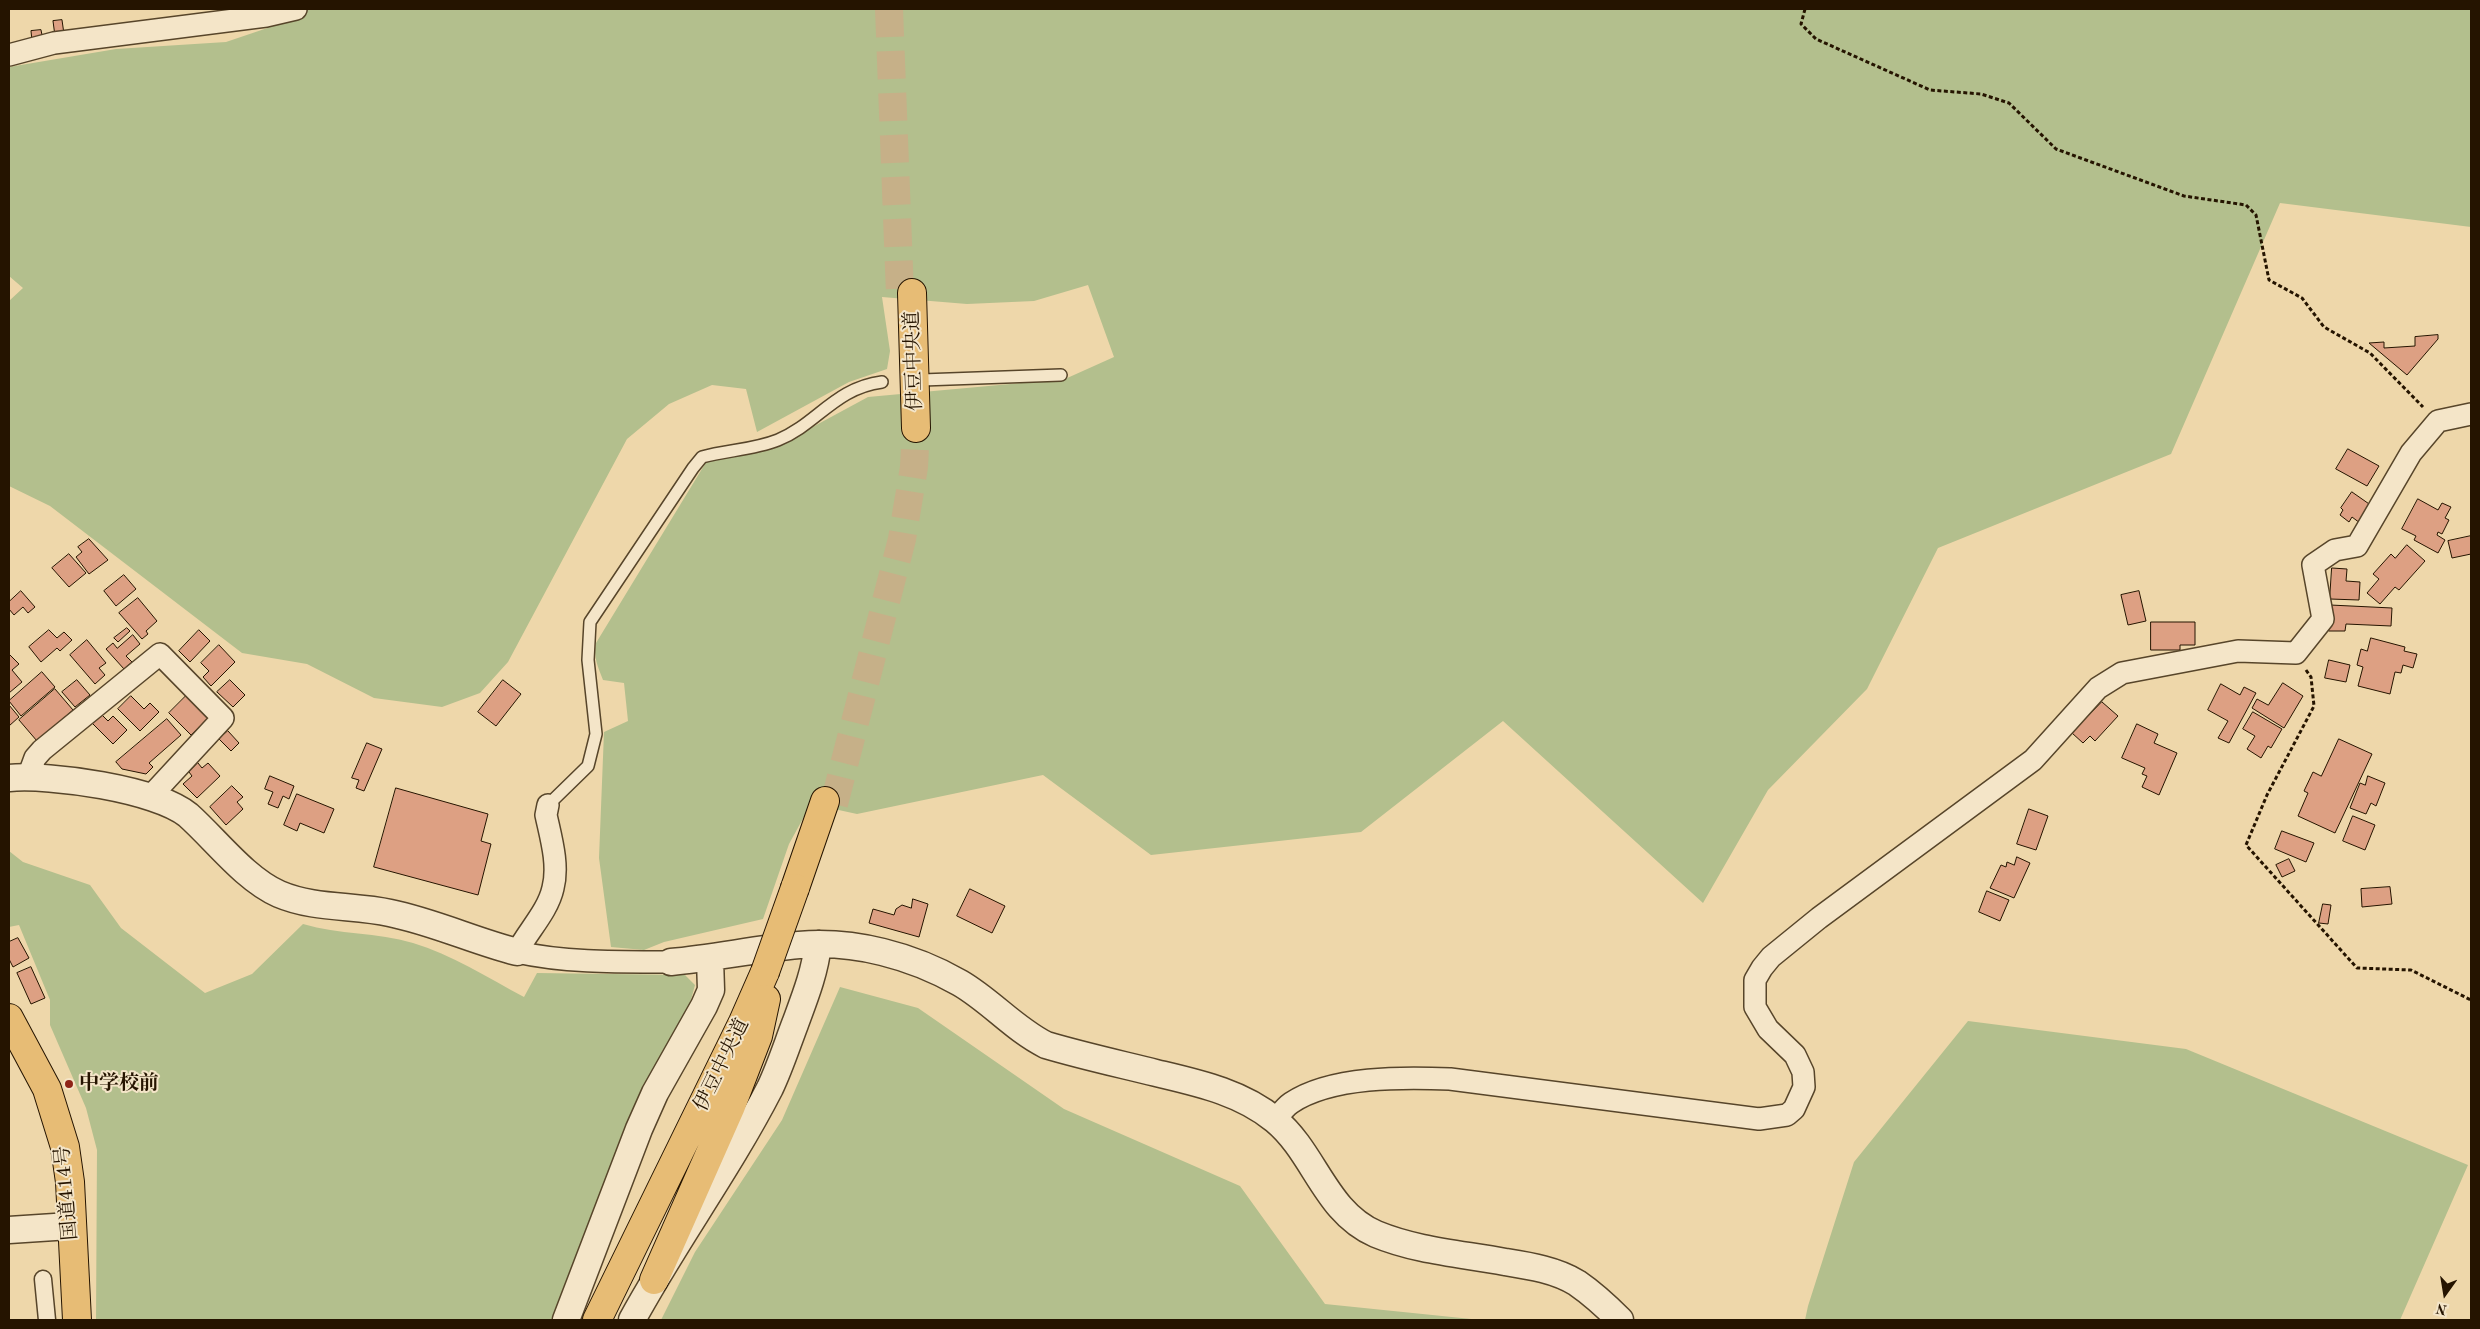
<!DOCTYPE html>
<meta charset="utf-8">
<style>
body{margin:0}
#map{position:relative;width:2480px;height:1329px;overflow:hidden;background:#eed7aa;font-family:"Old Standard TT",serif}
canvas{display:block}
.frame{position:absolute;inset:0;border:10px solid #251400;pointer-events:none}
.north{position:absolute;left:2420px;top:1269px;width:50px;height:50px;-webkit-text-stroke:4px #f4e5c8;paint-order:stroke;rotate:193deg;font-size:14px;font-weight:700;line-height:20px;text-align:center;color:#251400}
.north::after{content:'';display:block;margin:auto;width:18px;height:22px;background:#251400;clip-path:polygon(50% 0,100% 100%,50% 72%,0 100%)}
</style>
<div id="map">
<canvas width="2480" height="1329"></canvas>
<div class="frame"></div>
<div class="north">N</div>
</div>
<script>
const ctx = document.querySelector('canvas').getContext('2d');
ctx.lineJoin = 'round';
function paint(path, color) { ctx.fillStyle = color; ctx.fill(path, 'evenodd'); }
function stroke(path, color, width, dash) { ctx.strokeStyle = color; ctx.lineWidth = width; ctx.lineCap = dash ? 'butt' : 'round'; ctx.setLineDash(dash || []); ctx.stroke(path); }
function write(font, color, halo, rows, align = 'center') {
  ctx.font = font + ' "Old Standard TT","Noto Serif JP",serif'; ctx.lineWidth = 4; ctx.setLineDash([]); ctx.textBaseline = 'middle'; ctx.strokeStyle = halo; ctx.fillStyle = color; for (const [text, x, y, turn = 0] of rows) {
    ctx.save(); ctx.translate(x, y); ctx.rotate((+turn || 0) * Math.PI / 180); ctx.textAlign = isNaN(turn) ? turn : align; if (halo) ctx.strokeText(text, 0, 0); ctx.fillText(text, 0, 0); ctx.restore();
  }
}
paint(new Path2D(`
 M302 9H2471V227L2280 203 2171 454 1938 548 1867 689 1768 790 1703 903 1503 721 1361 832 1151 855 1043 775 857 814 811 804 789 844 763 919 664 942 644 950 611 947 599 858 604 732 628 721 624 683 603 680C598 667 593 657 596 643L708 459 783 443 868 397 1065 379 1114 357 1088 285 1034 301 967 304 882 297 890 351 887 369 849 382 757 432 746 389 712 385 669 404 627 439 508 662 480 693 442 707 374 698 307 664 242 653 50 506 9 486V301L23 288 9 276V67L116 49 226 42 300 17Z
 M9 851 23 862 90 885 121 928 205 993 252 974 303 924C339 935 377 932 413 943 451 954 488 978 524 997L537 973 685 975 695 985 689 1007 616 1156 553 1320H96L97 1150 86 1108 50 1025V1000L19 925 9 927Z
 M840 987 918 1008 1064 1109 1240 1186 1325 1304 1481 1320H661L695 1252 782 1120Z
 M1968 1021 2186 1049 2468 1165 2400 1320H1805L1808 1306 1854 1162Z`), '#b3bf8d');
const building = new Path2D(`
 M62 20 64 34 55 36 53 21Z
 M41 30 43 40 32 41 31 31Z
 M2438 335V339L2407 375 2369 343 2384 342V348L2415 346V337Z
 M2348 449 2379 466 2367 486 2336 469Z
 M2352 492 2372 506 2360 523 2352 517 2349 522 2340 515 2343 510 2341 508Z
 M2418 499 2438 510 2442 503 2451 507 2445 518 2449 520 2442 534 2438 532 2437 535 2445 540 2438 553 2414 540 2416 536 2402 529Z
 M2471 536V554L2452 558 2448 541Z
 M89 539 108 560 89 574 76 557 82 552 78 547Z
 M2407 545 2425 561 2399 590 2395 587 2380 604 2367 593 2379 579 2373 574 2391 554 2395 558Z
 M69 554 86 573 69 587 52 568Z
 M2332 568 2347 569 2346 581 2360 582 2359 600 2330 599Z
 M124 575 136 589 116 606 104 591Z
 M21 591 35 607 28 613 23 607 14 615 9 609V602Z
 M2139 591 2146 621 2128 625 2121 595Z
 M138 598 157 621 146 631 148 634 142 639 119 613Z
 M2330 605 2392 608 2391 626 2346 624 2345 631H2329Z
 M2151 622H2195V645H2180V650H2151Z
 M127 628 130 631 118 642 114 638Z
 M49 630 57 638 64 632 72 640 60 651 57 648 41 662 29 647Z
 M199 630 210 641 190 662 179 651Z
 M133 635 140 644 126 656 132 662 124 669 106 649 113 643 117 648Z
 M2371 638 2405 647 2404 651 2417 654 2413 668 2403 665 2401 673 2395 672 2390 694 2358 686 2363 667 2357 665 2361 649 2367 651Z
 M87 640 106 663 99 668 105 675 95 684 70 655Z
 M219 645 235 662 211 686 203 677 209 671 201 663Z
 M9 654 19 664 12 670 22 682 9 693Z
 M2329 660 2350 665 2346 682 2325 678Z
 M42 672 55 687 21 716 9 701Z
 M77 680 90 695 75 707 62 692Z
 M230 680 245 695 233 707 217 692Z
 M503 680 521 694 496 726 478 712Z
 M2283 683 2303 696 2284 728 2252 708 2257 699 2268 705Z
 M2221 684 2240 695 2244 687 2256 693 2229 743 2218 738 2228 721 2208 710Z
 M55 689 73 710 37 741 19 720Z
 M131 696 144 709 150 703 159 712 140 731 118 709Z
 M186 696 208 718 191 735 169 713Z
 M2102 702 2118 716 2095 741 2090 736 2083 743 2072 733Z
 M9 705 19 717 9 726Z
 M2253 712 2282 729 2271 748 2268 746 2261 758 2247 749 2255 736 2243 729Z
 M101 714 108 721 113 716 127 730 113 744 92 723Z
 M167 719 181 735 149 763 153 767 146 774 122 769 116 762Z
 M2137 724 2158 734 2154 743 2177 753 2159 795 2142 787 2147 776 2142 774 2145 768 2122 758Z
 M228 731 239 743 231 751 219 739Z
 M2339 739 2372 754 2335 833 2298 816 2308 793 2304 791 2313 772 2321 776Z
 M367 743 382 749 364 791 356 788 359 780 352 778Z
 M198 763 202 768 208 763 220 776 197 798 183 784 192 776 189 772Z
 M270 776 294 786 289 799 283 796 278 808 268 804 273 792 265 789Z
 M2368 776 2385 783 2376 806 2371 803 2366 814 2350 808 2360 783 2365 785Z
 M232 786 243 797 237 802 243 809 226 825 210 807Z
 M396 788 488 814 481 841 491 844 478 895 374 867Z
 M297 794 334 809 324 833 300 823 297 831 284 825Z
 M2029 809 2048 816 2036 850 2017 844Z
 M2353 816 2375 825 2365 850 2343 841Z
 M2282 831 2314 843 2306 862 2275 849Z
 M2017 857 2030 863 2014 898 1990 888 2001 865 2006 867 2007 862 2014 865Z
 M2289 859 2295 871 2282 877 2276 865Z
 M2390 887 2392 904 2362 907 2361 889Z
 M970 889 1005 906 992 933 957 916Z
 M1987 891 2009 900 2000 921 1979 912Z
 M913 899 928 904 919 937 869 923 873 909 894 915 896 909 902 905 911 908Z
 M2323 904 2331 905 2328 924 2319 923Z
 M18 938 29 958 13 967 9 959V942Z
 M31 967 45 998 31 1004 17 973Z`);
paint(building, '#dda083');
stroke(building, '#251400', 1);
stroke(new Path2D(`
 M889 9 900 294
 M834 804 902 539 914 467 916 428`), '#c6b088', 28, [28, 14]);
const service = new Path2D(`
 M922 380 1061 375
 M548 805 588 766 596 734 588 660 590 622 693 468 702 457C727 450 753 450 778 440 817 424 835 388 882 382`);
const pedestrian = new Path2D(`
 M43 1279 47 1320`);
const minor = new Path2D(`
 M9 55 54 43 266 16 296 9
 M28 777 35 758 42 750 160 654 223 718 150 797
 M548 805 546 815C551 838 559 865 553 888 548 911 528 931 517 952 566 963 620 962 671 962
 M1275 1120C1280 1114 1285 1107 1291 1103 1331 1076 1404 1077 1450 1079L1759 1119 1787 1115 1794 1109 1804 1087 1803 1072 1795 1055 1768 1029 1755 1007V980L1762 968 1771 957 1819 918 2033 760 2098 688 2122 673 2238 651 2296 653 2323 619 2313 565 2335 550 2357 546 2411 453 2438 421 2471 414`);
const tertiary = new Path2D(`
 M9 778C50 774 156 789 188 815 216 840 245 879 279 894 314 909 354 905 390 913 434 922 474 941 517 952
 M671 962C714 958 756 949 799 945 854 940 913 956 960 983 991 1001 1014 1029 1046 1045 1083 1056 1120 1064 1156 1073 1198 1083 1241 1092 1275 1120 1315 1153 1325 1212 1376 1234 1417 1251 1463 1254 1505 1262 1530 1266 1556 1270 1577 1283 1593 1294 1607 1307 1620 1320
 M9 1230 70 1226
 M566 1320 639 1129 655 1093 704 1006 711 990 710 959
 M632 1320C675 1241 729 1168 770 1088 780 1067 787 1045 795 1024 805 997 815 972 818 944`);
const trunk = new Path2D(`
 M9 1018 47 1089 65 1147 70 1182 77 1320`);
const motorway = new Path2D(`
 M912 293 916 428
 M795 888 825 801
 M654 1280 731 1106 758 1036 766 999
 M597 1320 743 1022 765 972`);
stroke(service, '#57452a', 14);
stroke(pedestrian, '#57452a', 19);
stroke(minor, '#57452a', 24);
stroke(tertiary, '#57452a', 29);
stroke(trunk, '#251400', 30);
stroke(motorway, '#251400', 30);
stroke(new Path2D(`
 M1805 9 1801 24 1816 39 1930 90 1981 94 2009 103 2056 149 2184 196 2246 205 2256 215 2269 280 2302 298 2324 327 2370 353 2423 407
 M2306 670 2311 677 2314 706 2267 795 2246 845 2357 968 2411 970 2471 1000`), '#251400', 3, [4, 2.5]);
stroke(service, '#f4e5c8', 11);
stroke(pedestrian, '#f4e5c8', 16);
stroke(minor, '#f4e5c8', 21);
stroke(tertiary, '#f4e5c8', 26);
stroke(trunk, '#e7bc75', 28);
stroke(motorway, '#e7bc75', 28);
const motorwayBridge = new Path2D(`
 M765 972 795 888`);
stroke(motorwayBridge, '#251400', 30, []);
stroke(motorwayBridge, '#e7bc75', 28);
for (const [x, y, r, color] of [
 [69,1084,5,"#8f2418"]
]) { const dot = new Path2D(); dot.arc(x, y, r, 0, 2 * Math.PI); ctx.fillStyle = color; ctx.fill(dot); stroke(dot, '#f4e5c8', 2); }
write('20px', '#251400', '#f4e5c8', [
 ["伊豆中央道",914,361,-92],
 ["伊豆中央道",722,1065,-64],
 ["国道414号",67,1193,-95]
]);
write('bold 20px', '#251400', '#f4e5c8', [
 ["中学校前",79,1084]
], 'left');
</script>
